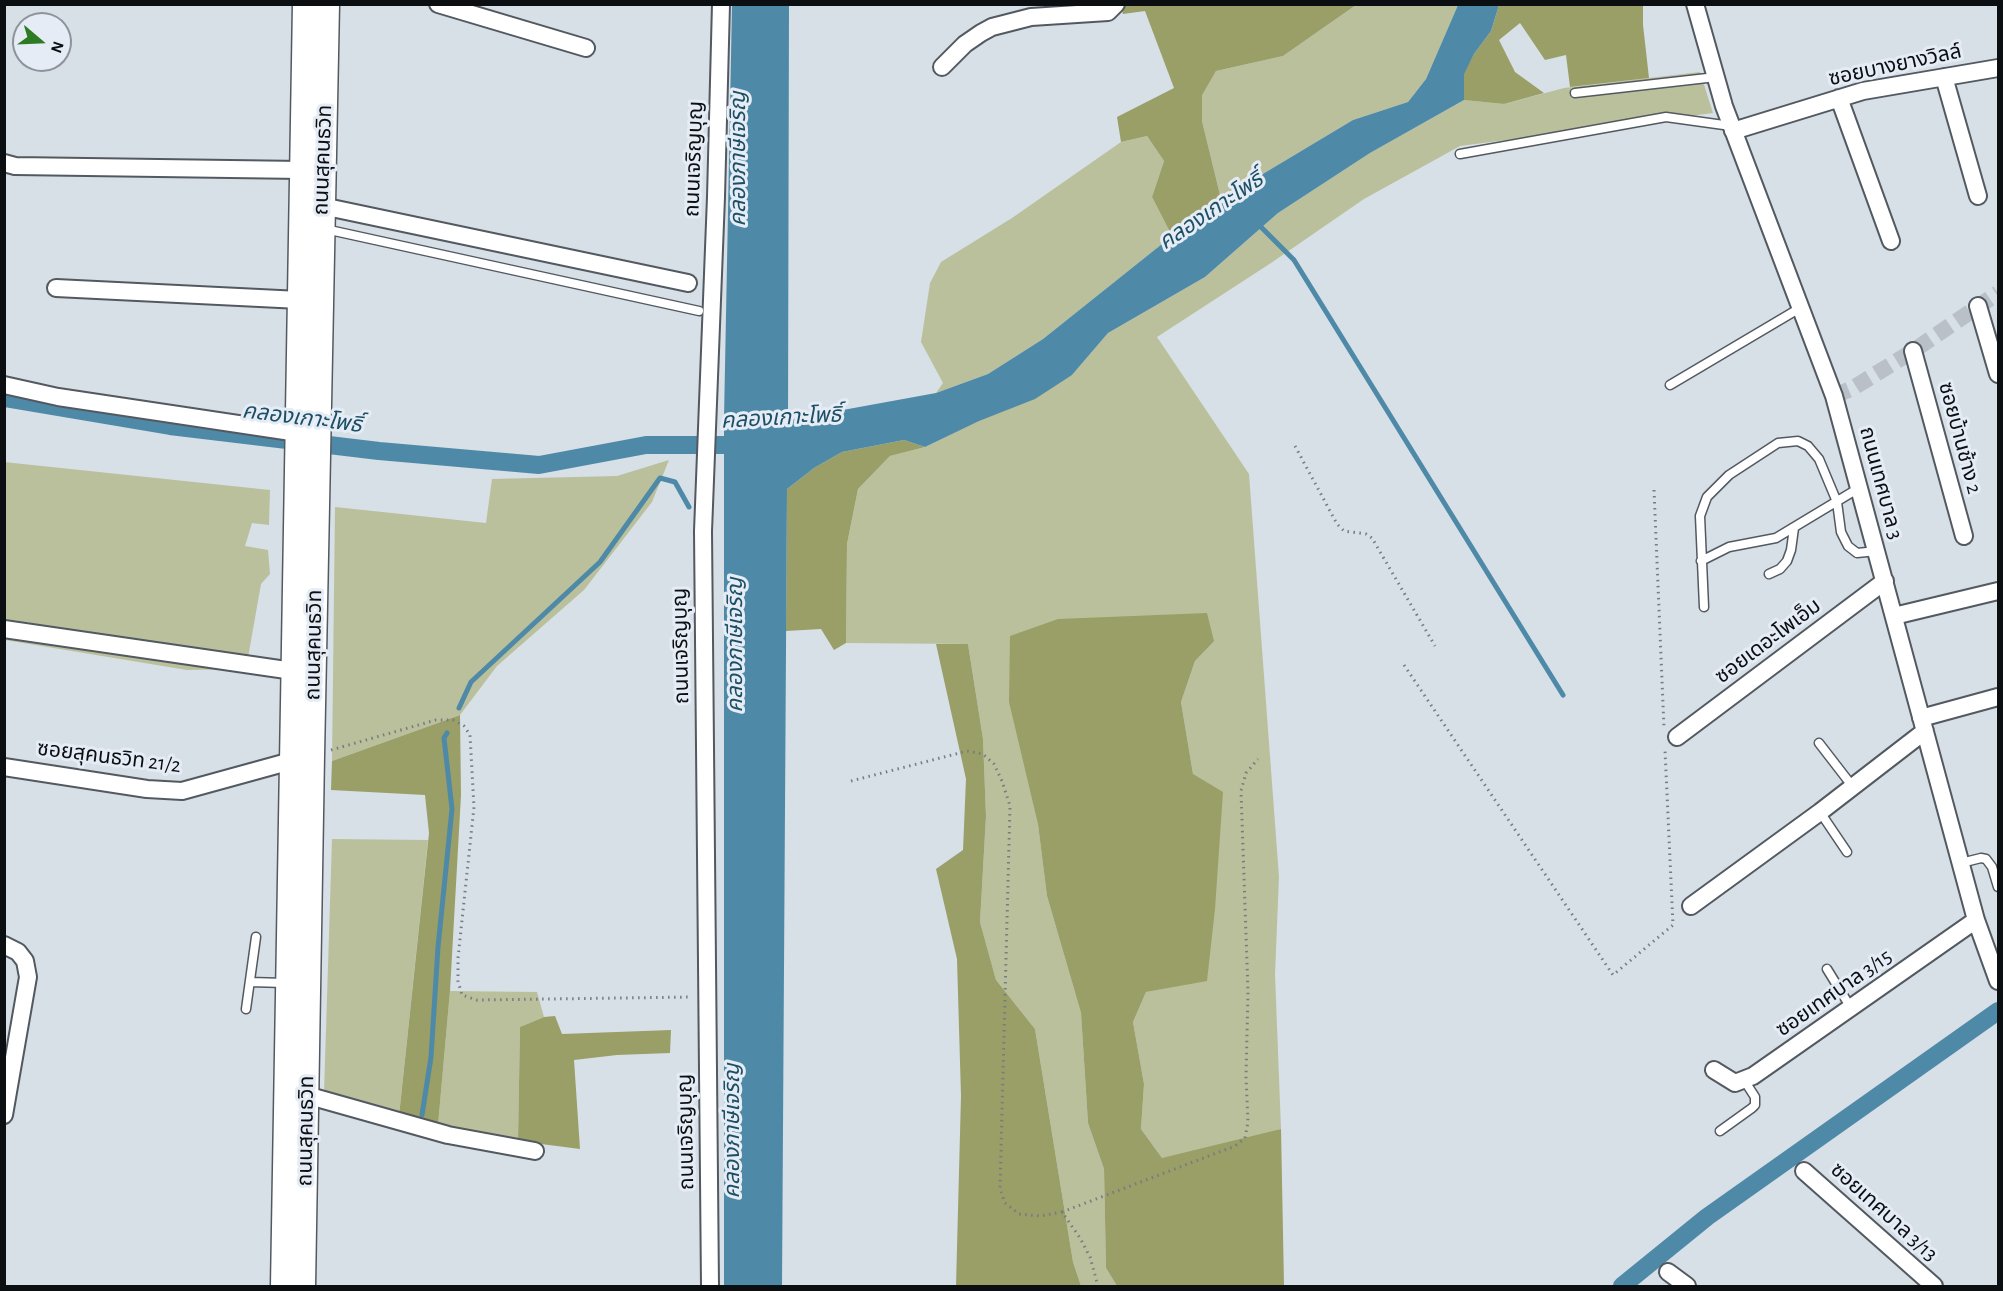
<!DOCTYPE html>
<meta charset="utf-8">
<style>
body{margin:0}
#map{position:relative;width:2003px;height:1291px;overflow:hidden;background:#d7dfe7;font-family:"Alegreya Sans",sans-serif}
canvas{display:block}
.frame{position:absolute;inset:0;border:6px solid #0c0f11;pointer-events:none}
.north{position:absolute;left:12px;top:12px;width:60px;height:60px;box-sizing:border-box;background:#e5ecf5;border:2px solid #8e949a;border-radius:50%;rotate:109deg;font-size:16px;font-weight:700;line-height:24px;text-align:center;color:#0c0f11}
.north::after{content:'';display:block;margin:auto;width:21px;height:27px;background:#2d7b23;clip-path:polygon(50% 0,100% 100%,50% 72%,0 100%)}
</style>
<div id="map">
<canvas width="2003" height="1291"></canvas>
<div class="frame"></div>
<div class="north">N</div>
</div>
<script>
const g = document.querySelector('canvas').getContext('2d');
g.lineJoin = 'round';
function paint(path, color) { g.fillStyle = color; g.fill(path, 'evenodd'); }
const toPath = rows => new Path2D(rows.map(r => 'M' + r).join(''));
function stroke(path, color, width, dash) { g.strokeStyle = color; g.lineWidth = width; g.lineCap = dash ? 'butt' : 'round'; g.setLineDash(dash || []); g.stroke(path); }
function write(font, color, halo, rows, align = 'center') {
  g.font = font + ' "Alegreya Sans","Noto Sans Thai",sans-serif'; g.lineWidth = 6; g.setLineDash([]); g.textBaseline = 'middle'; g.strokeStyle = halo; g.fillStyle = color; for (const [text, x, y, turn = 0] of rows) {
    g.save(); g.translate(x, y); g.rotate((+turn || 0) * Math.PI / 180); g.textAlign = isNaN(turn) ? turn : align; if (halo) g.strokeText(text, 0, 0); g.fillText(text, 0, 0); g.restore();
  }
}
paint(toPath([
 [1356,5,1458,5,1426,79,1408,102,1353,120,1221,199,1202,121,1201,95,1216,71,1283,56],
 [1700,72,1713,113,1460,146,1364,199,1271,263,1157,337,1249,474,1279,877,1275,974,1281,1129,1212,1154,1162,1158,1141,1129,1144,1084,1133,1022,1146,992,1207,980,1193,774,1181,702,1195,661,1214,641,1038,824,1047,896,1081,1013,1088,1123,1104,1169,1106,1268,1117,1286,1081,1286,1073,1262,1035,1029,996,980,980,922,986,816,983,739,968,644,846,643,847,544,858,489,890,456,925,447,1072,375,1108,333,1205,277,1278,213,1370,153,1464,100,1504,104,1564,88],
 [1147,136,1164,161,1152,197,1172,236,1043,339,988,374,936,393,943,383,921,342,930,283,941,262,1012,218,1121,142],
 [669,460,652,502,584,590,497,666,460,715,332,761,335,507,486,523,492,479,617,476],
 [4,462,270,490,269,525,252,523,245,546,268,550,270,574,261,584,246,669,187,670,5,640],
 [332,839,428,840,399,1116,324,1093],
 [450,991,537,992,544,1017,520,1027,518,1141,438,1125]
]), '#bbc09c');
paint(toPath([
 [1120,5,1356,5,1283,56,1216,71,1202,95,1202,121,1221,199,1196,223,1172,236,1152,197,1164,161,1147,136,1121,142,1117,117,1174,88,1145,11,1123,14],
 [1499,5,1643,5,1643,25,1649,78,1570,87,1566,55,1545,60,1520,23,1499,40,1515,72,1544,93,1504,104,1464,100,1463,74,1474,54,1491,31],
 [904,440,925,447,890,456,858,489,847,544,846,643,834,650,821,629,786,631,787,489,814,468,842,452],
 [1207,613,1214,641,1195,661,1181,702,1193,774,1223,792,1215,909,1207,981,1146,992,1133,1022,1144,1084,1141,1129,1162,1158,1281,1129,1284,1286,1117,1286,1106,1268,1104,1169,1088,1123,1081,1013,1047,896,1038,824,1009,702,1010,636,1058,619],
 [936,644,968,644,983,739,986,816,980,922,996,980,1035,1029,1073,1262,1081,1286,956,1286,961,1096,957,959,936,869,963,850,966,779],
 [460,715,461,795,450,991,438,1125,399,1116,429,833,425,795,331,790,332,761],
 [555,1016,562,1034,671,1030,670,1053,617,1055,574,1060,580,1149,518,1141,520,1027,544,1017]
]), '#999f67');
paint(toPath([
 [732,5,789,5,788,420,936,393,988,374,1043,339,1172,236,1196,223,1221,199,1353,120,1408,102,1426,79,1458,5,1499,5,1491,31,1474,54,1464,74,1464,100,1370,153,1278,213,1205,277,1108,333,1072,375,1035,399,979,421,925,447,904,440,842,452,814,468,787,489,782,1286,724,1286,724,418]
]), '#4e8aa7');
stroke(toPath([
 [1258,224,1294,260,1563,695],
 [459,708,471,682,600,562,660,478,675,482,689,507],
 [422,1115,431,1057,438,947,452,809,444,738,447,733]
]), '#4e8aa7', 5);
stroke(toPath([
 [4,398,170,426,379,451,539,465,646,445,749,445],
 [1622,1286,1707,1217,1998,1011]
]), '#4e8aa7', 18);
stroke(toPath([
 [1834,396,1853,388,1913,351,1998,293]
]), '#b9c0c7', 16, [16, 8]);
const service = toPath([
 [1575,93,1716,77],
 [1460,154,1666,117,1731,126],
 [325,229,699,311],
 [1670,385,1800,308],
 [1701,561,1729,547,1776,538,1859,488],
 [1769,574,1780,569,1787,561,1791,550,1794,528],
 [1704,607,1700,516,1707,497,1729,475,1778,443,1798,441,1808,446,1819,459,1837,502,1841,532,1848,546,1857,553,1877,551],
 [1819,743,1853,787],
 [1820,812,1847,852],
 [1961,863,1981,858,1986,859,1992,867,1998,887],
 [1827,969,1851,1008],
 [250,982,285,983],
 [246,1009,256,937],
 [1720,1131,1752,1108,1755,1105,1755,1097,1744,1080]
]);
const minor = toPath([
 [438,4,586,48],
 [1695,4,1724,106,1834,396,1976,920,1998,981],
 [942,67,965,44,981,33,992,27,1031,17,1108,12,1116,4],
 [1944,77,1978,196],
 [1839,98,1891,241],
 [1733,131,1863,91,1998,68],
 [4,163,15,166,302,170],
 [322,206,688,283],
 [56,288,300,300],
 [1978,306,1998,374],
 [1913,351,1964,536],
 [4,385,58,397,298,433],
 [1894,616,1998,591],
 [4,629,293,671],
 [1921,718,1998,697],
 [1677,737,1885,581],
 [4,767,147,789,182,791,302,758],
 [1691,906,1820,812,1925,731],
 [4,945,18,952,25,961,28,977,4,1115],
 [1714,1070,1735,1083,1753,1076,1976,920],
 [306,1095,448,1135,535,1151],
 [1804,1171,1934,1286],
 [1668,1272,1687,1286],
 [710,1286,703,531,716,197,721,4]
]);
const secondary = toPath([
 [283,1286,305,4],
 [303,1286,312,755,327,4]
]);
stroke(service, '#535961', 11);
stroke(minor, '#535961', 20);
stroke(secondary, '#535961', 27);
stroke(toPath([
 [1295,446,1337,524,1344,531,1366,534,1372,538,1435,646],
 [1654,490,1664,728],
 [1404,665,1613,975,1673,925,1665,750],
 [331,750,436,720,453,720,464,726,470,735,474,807,458,958,458,981,462,995,477,1000,692,997],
 [851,781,967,751,983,754,994,764,1002,781,1010,806,1000,1189,1005,1203,1019,1214,1040,1216,1062,1212,1080,1238,1090,1257,1098,1286],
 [1062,1212,1235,1146,1245,1138,1248,1122,1246,1077,1248,992,1241,791,1246,773,1258,759]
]), '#767c81', 3, [1.5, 4.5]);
stroke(service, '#fff', 8);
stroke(minor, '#fff', 16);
stroke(secondary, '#fff', 24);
write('21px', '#0c0f11', '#e5ecf5', [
 ["ซอยบางยางวิลล์",1895,65,-12],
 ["ถนนเจริญบุญ",694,159,-88],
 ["ถนนสุคนธวิท",323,160,-88],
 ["ซอยบ้านช้าง 2",1960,438,75],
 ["ถนนเทศบาล 3",1881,483,75],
 ["ซอยเดอะโพเอ็ม",1768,641,-37],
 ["ถนนสุคนธวิท",314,645,-89],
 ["ถนนเจริญบุญ",681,646,-91],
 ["ซอยสุคนธวิท 21/2",109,757,7],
 ["ซอยเทศบาล 3/15",1834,993,-35],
 ["ถนนสุคนธวิท",306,1131,-89],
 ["ถนนเจริญบุญ",686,1132,-91],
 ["ซอยเทศบาล 3/13",1884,1212,42]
]);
write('italic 22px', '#1d4f64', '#e5ecf5', [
 ["คลองภาษีเจริญ",738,159,-90],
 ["คลองเกาะโพธิ์",1211,211,-34],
 ["คลองเกาะโพธิ์",302,418,7],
 ["คลองเกาะโพธิ์",781,418,-3],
 ["คลองภาษีเจริญ",735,645,-90],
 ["คลองภาษีเจริญ",732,1131,-90]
]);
</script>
